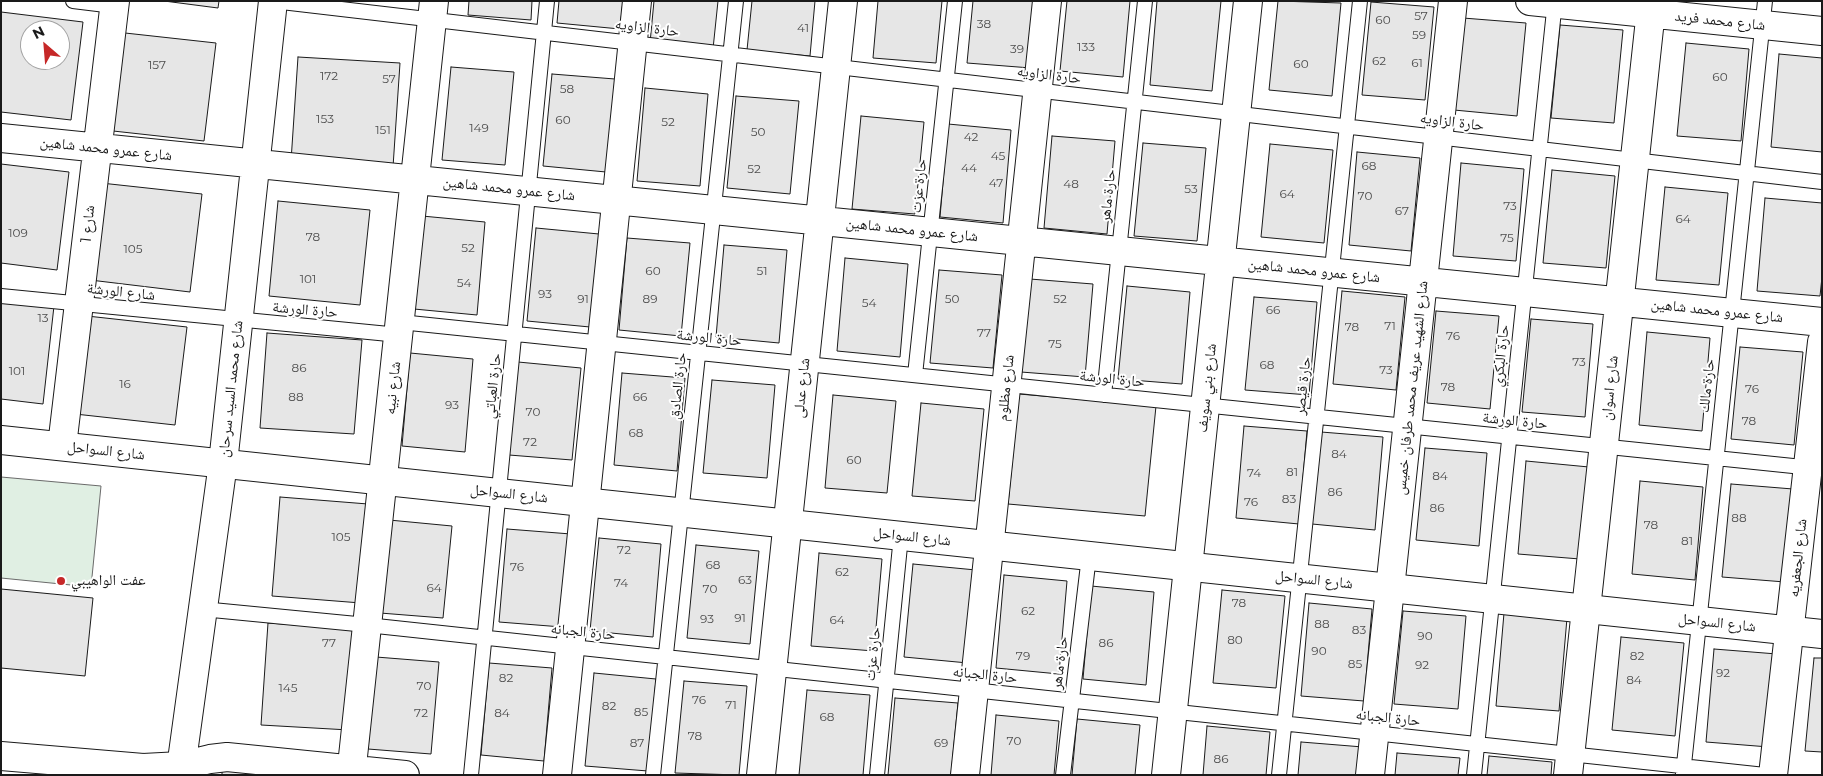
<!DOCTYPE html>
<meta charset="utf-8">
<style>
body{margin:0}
#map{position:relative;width:1823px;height:776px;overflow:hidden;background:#fff;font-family:Montserrat,sans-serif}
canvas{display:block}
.frame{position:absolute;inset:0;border:2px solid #1a1a1a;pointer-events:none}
.north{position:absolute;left:20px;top:20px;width:50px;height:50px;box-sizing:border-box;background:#fff;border:1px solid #a3a3a3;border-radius:50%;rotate:333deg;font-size:14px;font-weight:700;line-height:20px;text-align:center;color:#1a1a1a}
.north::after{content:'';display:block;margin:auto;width:18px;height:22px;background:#c62828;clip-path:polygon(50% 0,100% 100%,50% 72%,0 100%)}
</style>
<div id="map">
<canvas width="1823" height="776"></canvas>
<div class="frame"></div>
<div class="north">N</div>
</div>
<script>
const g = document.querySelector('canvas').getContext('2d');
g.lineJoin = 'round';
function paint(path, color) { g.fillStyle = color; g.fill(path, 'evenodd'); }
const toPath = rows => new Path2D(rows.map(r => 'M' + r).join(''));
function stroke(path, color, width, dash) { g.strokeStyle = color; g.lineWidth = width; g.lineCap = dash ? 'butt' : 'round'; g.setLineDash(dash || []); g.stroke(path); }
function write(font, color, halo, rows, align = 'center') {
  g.font = font + ' Montserrat,"Noto Naskh Arabic",sans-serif'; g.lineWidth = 4; g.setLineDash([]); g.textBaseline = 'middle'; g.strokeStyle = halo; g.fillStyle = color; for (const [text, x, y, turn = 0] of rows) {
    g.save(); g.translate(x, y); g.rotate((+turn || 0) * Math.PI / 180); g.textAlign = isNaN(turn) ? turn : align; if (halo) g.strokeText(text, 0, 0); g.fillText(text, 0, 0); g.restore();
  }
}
const green = toPath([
 [1,477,101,486,91,587,1,578,1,477]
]);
paint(green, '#e0efe3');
stroke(green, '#6a6a6a', 1);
const building = toPath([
 [164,1,219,1,218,8,164,1],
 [469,1,532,1,531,20,468,15,469,1],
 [559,1,623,1,620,29,557,23,559,1],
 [654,1,718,1,713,49,650,43,654,1],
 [752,1,815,1,810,56,747,50,752,1],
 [878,1,942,1,936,63,873,58,878,1],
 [973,1,1037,1,1031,68,967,63,973,1],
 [1067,1,1130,1,1123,77,1060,71,1067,1],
 [1157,1,1221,1,1212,91,1150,85,1157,1],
 [1278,1,1341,3,1332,96,1269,90,1278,1],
 [1371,2,1434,7,1425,100,1362,95,1371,2],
 [1,12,83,22,71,120,1,112,1,12],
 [30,30,60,30,60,60,30,60,30,30],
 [1463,18,1526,23,1517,116,1454,110,1463,18],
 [1560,25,1623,30,1614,123,1551,118,1560,25],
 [116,32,216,43,204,141,104,130,116,32],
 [1686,43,1749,49,1741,141,1677,136,1686,43],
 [1779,54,1822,58,1822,152,1771,147,1779,54],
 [298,57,400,63,393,167,291,161,298,57],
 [451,67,514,72,505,165,442,160,451,67],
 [552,74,615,79,606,172,543,166,552,74],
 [645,88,708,94,700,186,637,181,645,88],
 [736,96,799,101,790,194,727,188,736,96],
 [861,116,924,122,915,214,852,209,861,116],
 [948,124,1011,130,1003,223,940,217,948,124],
 [1052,136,1115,141,1107,234,1044,228,1052,136],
 [1143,143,1206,148,1197,241,1134,236,1143,143],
 [1270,144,1333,150,1324,243,1261,237,1270,144],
 [1357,152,1420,158,1411,251,1349,245,1357,152],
 [1461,163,1524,169,1516,261,1453,256,1461,163],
 [1,164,69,172,57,270,1,263,1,164],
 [1552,170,1615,176,1606,268,1543,263,1552,170],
 [101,183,202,194,190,292,90,280,101,183],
 [1665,187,1728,193,1719,285,1656,280,1665,187],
 [1765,198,1822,203,1822,277,1820,296,1757,291,1765,198],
 [278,201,370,210,360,305,269,296,278,201],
 [422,216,485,222,477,315,414,309,422,216],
 [536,228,599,234,590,327,527,321,536,228],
 [627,238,690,243,681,336,619,330,627,238],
 [724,245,787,250,779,343,716,337,724,245],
 [845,258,908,264,900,357,837,351,845,258],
 [939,270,1002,275,993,368,930,363,939,270],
 [1030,279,1093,284,1085,377,1021,372,1030,279],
 [1127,286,1190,292,1182,384,1118,379,1127,286],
 [1342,291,1405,297,1396,390,1333,384,1342,291],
 [1254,297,1317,302,1309,395,1245,390,1254,297],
 [1,300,54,306,43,404,1,399,1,300],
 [1436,311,1499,316,1490,409,1427,403,1436,311],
 [87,316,187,327,175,425,75,414,87,316],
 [1531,319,1593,324,1585,417,1522,412,1531,319],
 [1647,332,1710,338,1702,431,1639,425,1647,332],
 [267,333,362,340,354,434,260,428,267,333],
 [1740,347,1803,352,1794,445,1731,439,1740,347],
 [410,353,473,359,465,452,402,446,410,353],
 [518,362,581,368,572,460,509,455,518,362],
 [622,373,685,378,677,471,614,465,622,373],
 [712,380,775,385,767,478,703,473,712,380],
 [1019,394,1156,406,1145,516,1008,504,1019,394],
 [833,395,896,401,887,493,825,488,833,395],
 [921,403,984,409,975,501,912,496,921,403],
 [1244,426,1307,431,1299,524,1236,518,1244,426],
 [1321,432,1383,437,1375,530,1312,524,1321,432],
 [1425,448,1487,453,1479,546,1416,540,1425,448],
 [1526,461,1589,467,1580,559,1518,554,1526,461],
 [1640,481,1703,487,1695,580,1632,574,1640,481],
 [1731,484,1793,489,1785,582,1722,577,1731,484],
 [280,497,368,504,361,603,272,596,280,497],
 [389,520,452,526,443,618,380,613,389,520],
 [507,529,571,534,562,627,499,622,507,529],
 [599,538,661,544,653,637,590,631,599,538],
 [696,545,759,551,750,644,687,638,696,545],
 [819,553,882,559,874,651,811,646,819,553],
 [913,564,976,570,968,663,904,657,913,564],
 [1004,575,1067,581,1059,674,996,668,1004,575],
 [1091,586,1154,592,1146,685,1083,679,1091,586],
 [1,589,93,598,85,676,1,668,1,589],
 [1222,590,1285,596,1276,688,1213,683,1222,590],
 [1309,603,1372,609,1364,701,1301,696,1309,603],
 [1403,611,1466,616,1458,709,1394,704,1403,611],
 [1504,613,1567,618,1559,711,1496,706,1504,613],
 [268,623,356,629,349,730,261,725,268,623],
 [1621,637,1684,643,1675,736,1612,730,1621,637],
 [1714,649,1777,654,1769,747,1706,742,1714,649],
 [376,657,439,662,431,754,368,749,376,657],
 [1814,658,1822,658,1822,752,1805,751,1814,658],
 [489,663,552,668,544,761,481,755,489,663],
 [594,673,656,679,648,771,585,766,594,673],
 [684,681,747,686,739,775,675,773,684,681],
 [807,690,870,695,863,775,799,775,807,690],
 [895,698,958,703,951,775,888,775,895,698],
 [996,715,1059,721,1054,775,991,775,996,715],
 [1077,719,1140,725,1135,775,1072,775,1077,719],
 [1207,726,1270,732,1266,775,1203,775,1207,726],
 [1301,742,1363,747,1361,775,1298,775,1301,742],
 [1397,753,1460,758,1458,775,1395,775,1397,753],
 [1489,756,1552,762,1551,775,1487,775,1489,756],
 [222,770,282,775,222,775,222,770]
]);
paint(building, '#e6e6e6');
stroke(building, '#1a1a1a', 1);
const service = toPath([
 [73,1,114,6],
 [273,1,1822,182],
 [1,296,399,335],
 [400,322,1822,469],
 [915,375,955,1],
 [1104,395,1145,1],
 [202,609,367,625,1765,775],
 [1683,774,1765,1],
 [471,775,547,1],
 [653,775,736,1],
 [877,775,901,536],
 [1063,775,1089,556],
 [1279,775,1360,1],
 [1474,775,1555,1]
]);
const minor = toPath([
 [1530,1,1822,31],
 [1,138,1822,322],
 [62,446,115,1],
 [181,766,210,759,227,757,405,775],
 [180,775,223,463,273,1],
 [351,775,434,1],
 [557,775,637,1],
 [761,775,843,1],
 [965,775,1047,1],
 [1166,775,1248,1],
 [1370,775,1453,1],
 [1568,775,1652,1],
 [1773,775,1822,342]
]);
const tertiary = toPath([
 [1,440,1822,634],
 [1,756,143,768,181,766]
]);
stroke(service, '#1a1a1a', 16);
stroke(minor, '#1a1a1a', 30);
stroke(tertiary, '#1a1a1a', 30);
stroke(service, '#fff', 14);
stroke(minor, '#fff', 28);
stroke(tertiary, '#fff', 28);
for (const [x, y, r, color] of [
 [61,581,5,"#c62828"]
]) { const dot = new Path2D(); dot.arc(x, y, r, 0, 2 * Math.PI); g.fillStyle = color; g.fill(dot); stroke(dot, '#fff', 2); }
write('12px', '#4d4d4d', null, [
 ["57",1421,16],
 ["60",1383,20],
 ["38",984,24],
 ["41",803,28],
 ["59",1419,35],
 ["133",1086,47],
 ["39",1017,49],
 ["62",1379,61],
 ["61",1417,63],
 ["60",1301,64],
 ["157",157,65],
 ["172",329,76],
 ["60",1720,77],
 ["57",389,79],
 ["58",567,89],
 ["153",325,119],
 ["60",563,120],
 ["52",668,122],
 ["149",479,128],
 ["151",383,130],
 ["50",758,132],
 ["42",971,137],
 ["45",998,156],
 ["68",1369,166],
 ["44",969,168],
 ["52",754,169],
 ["47",996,183],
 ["48",1071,184],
 ["53",1191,189],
 ["64",1287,194],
 ["70",1365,196],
 ["73",1510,206],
 ["67",1402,211],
 ["64",1683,219],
 ["109",18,233],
 ["78",313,237],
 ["75",1507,238],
 ["52",468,248],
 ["105",133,249],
 ["60",653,271],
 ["51",762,271],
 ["101",308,279],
 ["54",464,283],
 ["93",545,294],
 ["91",583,299],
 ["89",650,299],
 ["50",952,299],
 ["52",1060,299],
 ["54",869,303],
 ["66",1273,310],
 ["13",43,318],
 ["71",1390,326],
 ["78",1352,327],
 ["77",984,333],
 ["76",1453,336],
 ["75",1055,344],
 ["73",1579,362],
 ["68",1267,365],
 ["86",299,368],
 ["73",1386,370],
 ["101",17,371],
 ["16",125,384],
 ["78",1448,387],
 ["76",1752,389],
 ["88",296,397],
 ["66",640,397],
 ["93",452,405],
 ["70",533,412],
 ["78",1749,421],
 ["68",636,433],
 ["72",530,442],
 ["84",1339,454],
 ["60",854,460],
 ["81",1292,472],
 ["74",1254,473],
 ["84",1440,476],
 ["86",1335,492],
 ["83",1289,499],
 ["76",1251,502],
 ["86",1437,508],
 ["88",1739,518],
 ["78",1651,525],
 ["105",341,537],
 ["81",1687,541],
 ["72",624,550],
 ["68",713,565],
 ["76",517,567],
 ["62",842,572],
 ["63",745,580],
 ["74",621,583],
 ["64",434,588],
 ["70",710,589],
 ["78",1239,603],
 ["62",1028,611],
 ["91",740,618],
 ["93",707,619],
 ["64",837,620],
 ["88",1322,624],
 ["83",1359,630],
 ["90",1425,636],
 ["80",1235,640],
 ["77",329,643],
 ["86",1106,643],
 ["90",1319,651],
 ["79",1023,656],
 ["82",1637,656],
 ["85",1355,664],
 ["92",1422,665],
 ["92",1723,673],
 ["82",506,678],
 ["84",1634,680],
 ["70",424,686],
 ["145",288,688],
 ["76",699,700],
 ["71",731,705],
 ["82",609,706],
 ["85",641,712],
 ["72",421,713],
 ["84",502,713],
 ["68",827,717],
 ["78",695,736],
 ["70",1014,741],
 ["87",637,743],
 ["69",941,743],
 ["86",1221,759]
]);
write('15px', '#1a1a1a', '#fff', [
 ["شارع محمد فريد",1720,21,6],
 ["حارة الزاويه",647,28,7],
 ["حارة الزاويه",1049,75,7],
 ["حارة الزاويه",1452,122,7],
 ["شارع عمرو محمد شاهين",106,149,6],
 ["حارة عزت",919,186,-84],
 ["شارع عمرو محمد شاهين",509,189,6],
 ["حارة ماهر",1108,196,-84],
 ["شارع 1",88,224,-84],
 ["شارع عمرو محمد شاهين",912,230,6],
 ["شارع عمرو محمد شاهين",1314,271,6],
 ["شارع الورشة",121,292,6],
 ["حارة الورشة",305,310,5],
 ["شارع عمرو محمد شاهين",1717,311,6],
 ["حارة الورشة",709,338,6],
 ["حارة البكري",1501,356,-84],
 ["حارة الورشة",1112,379,6],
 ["حارة العباتي",493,386,-84],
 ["حارة الصادق",678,386,-84],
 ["حارة قيصر",1303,386,-84],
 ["حارة مالك",1707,386,-84],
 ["شارع نبيه",393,388,-84],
 ["شارع عدلى",802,388,-84],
 ["شارع مظلوم",1006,388,-84],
 ["شارع بني سويف",1207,388,-84],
 ["شارع الشهيد عريف محمد طرفان خميس",1412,388,-84],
 ["شارع اسوان",1610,388,-84],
 ["شارع محمد السيد سرحان",231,389,-84],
 ["حارة الورشة",1515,421,6],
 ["شارع السواحل",106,451,6],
 ["شارع السواحل",509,494,6],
 ["شارع السواحل",912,537,6],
 ["شارع الجعفريه",1798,558,-84],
 ["شارع السواحل",1314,580,6],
 ["شارع السواحل",1717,623,6],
 ["حارة الجبانه",583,632,6],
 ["حارة عزت",873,654,-84],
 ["حارة ماهر",1060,663,-83],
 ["حارة الجبانه",985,675,6],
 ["حارة الجبانه",1388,718,6]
]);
write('15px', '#1a1a1a', '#fff', [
 ["عفت الواهيبي",71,581]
], 'left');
</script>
